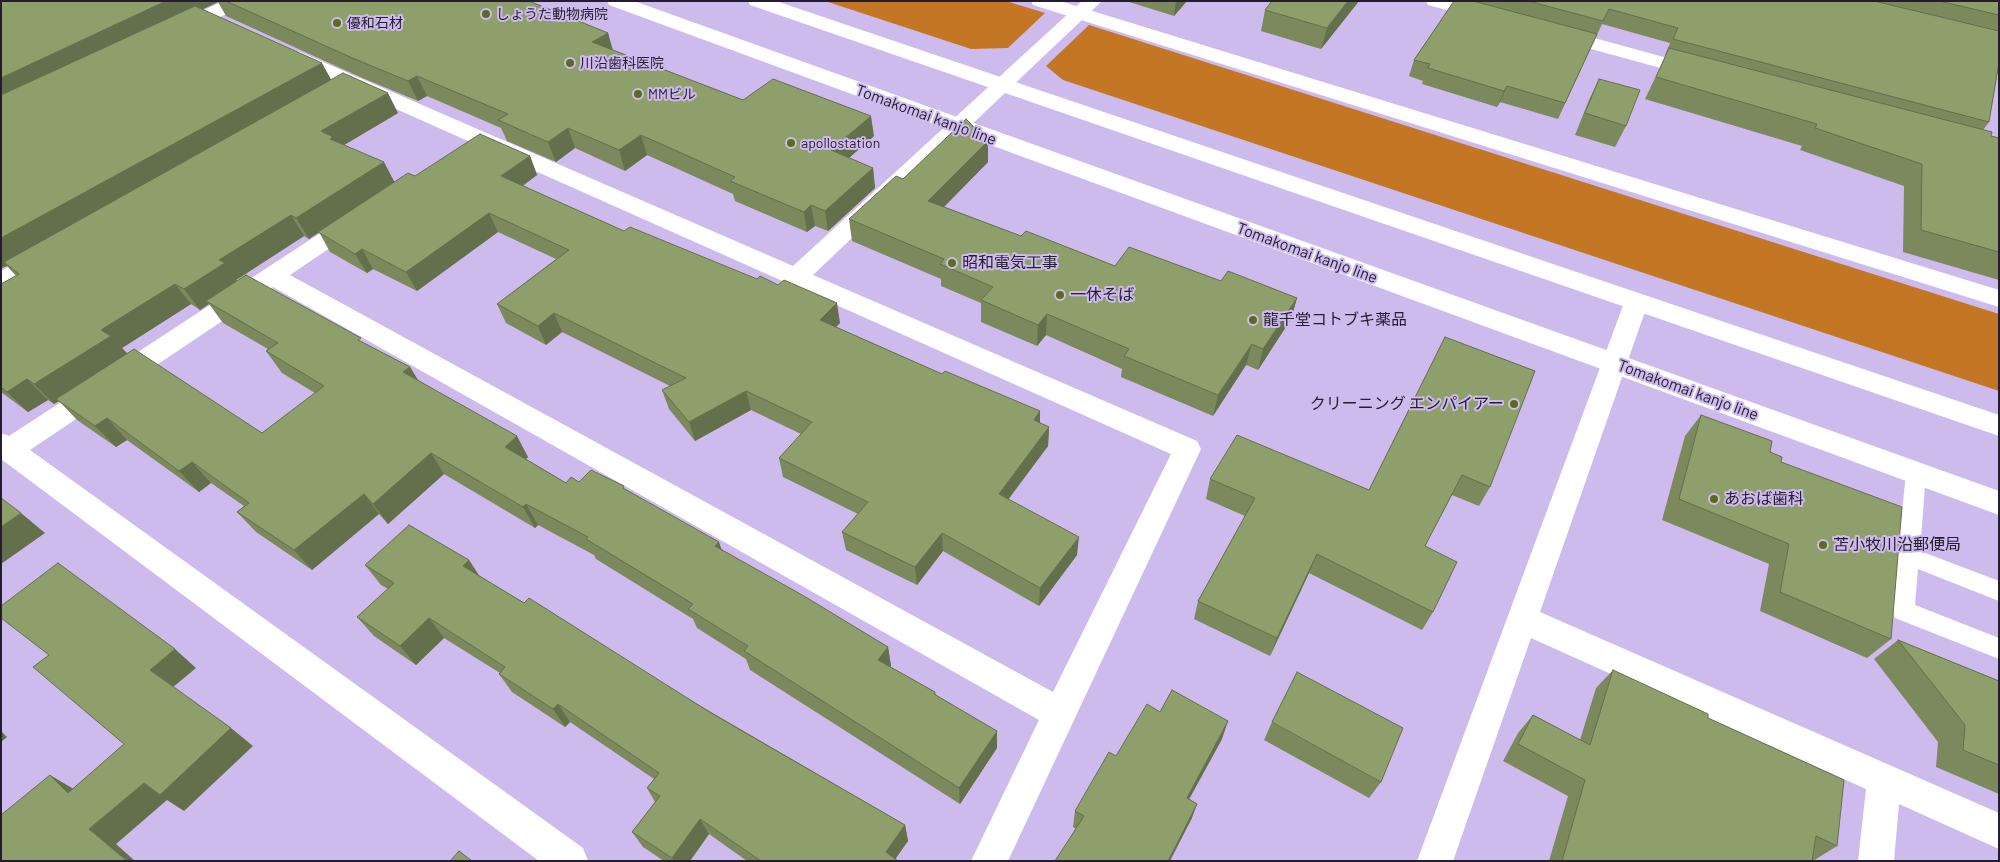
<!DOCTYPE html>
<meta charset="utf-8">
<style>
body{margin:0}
#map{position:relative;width:2000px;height:862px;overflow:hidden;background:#cebbed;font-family:Barlow,sans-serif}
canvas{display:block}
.frame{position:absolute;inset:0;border:2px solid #241c2f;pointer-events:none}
</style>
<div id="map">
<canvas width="2000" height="862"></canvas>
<div class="frame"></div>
</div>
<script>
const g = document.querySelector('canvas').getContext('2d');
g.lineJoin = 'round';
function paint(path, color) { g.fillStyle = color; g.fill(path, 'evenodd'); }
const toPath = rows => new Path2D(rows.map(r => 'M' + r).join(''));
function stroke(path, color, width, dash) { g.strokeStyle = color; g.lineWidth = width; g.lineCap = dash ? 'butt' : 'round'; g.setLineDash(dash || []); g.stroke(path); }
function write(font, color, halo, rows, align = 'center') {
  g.font = font + ' Barlow,"Noto Sans JP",sans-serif'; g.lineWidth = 4; g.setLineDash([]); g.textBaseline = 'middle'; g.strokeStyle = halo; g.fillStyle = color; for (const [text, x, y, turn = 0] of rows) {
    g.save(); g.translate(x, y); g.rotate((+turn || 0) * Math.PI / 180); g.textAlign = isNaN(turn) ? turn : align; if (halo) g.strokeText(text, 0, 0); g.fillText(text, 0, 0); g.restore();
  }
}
paint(toPath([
 [825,1,1006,1,1045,13,1008,48,971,49],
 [1089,25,1999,314,1999,391,1063,80,1046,66]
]), '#c37725');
paint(toPath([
 [1916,465,1923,467,1926,473,1920,551,1999,581,1999,601,1918,569,1915,605,1999,638,1999,659,1895,618,1892,611,1906,473,1909,467,1916,465]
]), '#fff');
paint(toPath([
 [223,1,247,1,245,5,187,33,180,35,173,33,170,29,173,25,223,1],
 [1082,1,1102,1,813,275,1197,441,1201,449,1008,861,971,861,1039,720,273,287,30,450,583,848,588,861,539,861,1,459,1,433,9,436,348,215,356,213,364,215,368,220,364,225,290,275,1053,692,1171,454,286,60,283,56,286,52,293,50,300,52,793,266,1082,1],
 [1426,1,1457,1,1494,11,1496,15,1494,19,1487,21,1428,5,1426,1],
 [1558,28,1704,68,1707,72,1704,76,1697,78,1551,38,1548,34,1551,30,1558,28],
 [48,248,56,250,60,256,56,262,10,288,1,290,1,271,40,250,48,248],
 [1636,294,1645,297,1648,303,1540,612,1999,813,1999,849,1899,804,1894,861,1858,861,1866,789,1531,638,1453,861,1417,861,1624,303,1627,297,1636,294]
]), '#fff');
paint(toPath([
 [1031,1,1060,1,1999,290,1999,307,1033,5,1031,1]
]), '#fff');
paint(toPath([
 [607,1,634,1,1999,491,1999,515,609,5,607,1],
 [748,1,776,1,1999,415,1999,436,750,5,748,1]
]), '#fff');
paint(toPath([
 [1,1,529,1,608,33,613,50,743,100,874,136,849,158,873,168,875,188,828,231,815,226,807,232,735,201,733,194,647,155,625,171,575,148,556,162,507,141,501,128,427,96,418,101,360,77,226,16,218,2,203,9,331,80,398,113,344,145,395,182,415,176,530,156,537,175,522,186,624,231,840,323,836,327,942,374,1040,411,1040,423,1049,427,1048,446,1008,499,1077,555,1039,606,943,551,917,585,846,550,842,532,858,514,783,477,779,458,801,434,751,410,695,441,669,409,662,390,670,386,562,332,546,345,506,323,497,304,556,259,498,232,417,291,373,269,367,273,330,252,319,232,309,239,304,236,236,280,237,281,364,343,410,367,417,379,528,457,526,459,566,483,579,482,625,489,721,549,888,647,891,666,890,667,935,692,936,695,997,748,960,804,750,670,746,659,697,628,693,619,596,559,594,555,538,525,535,528,444,474,388,524,379,514,312,570,256,532,237,512,244,506,211,483,199,492,127,440,116,447,77,420,59,401,54,404,48,400,28,412,1,392,1,284,16,276,7,266,1,268],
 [191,304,200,310,209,304,223,323,268,349,266,351,282,373,315,393,262,433,127,353,122,348],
 [1126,1,1187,1,1174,16],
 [1272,1,1359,1,1321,49,1261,31,1265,10],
 [1454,1,1999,1,1999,74,1997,74,1989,122,1983,130,1991,136,1999,138,1999,280,1903,252,1904,186,1800,150,1802,146,1645,99,1666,55,1665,55,1670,43,1602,24,1558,119,1500,102,1497,107,1422,84,1423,81,1409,76,1414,60],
 [1599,79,1626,126,1615,147,1575,135,1589,100],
 [988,162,944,207,1021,236,1115,266,1221,281,1297,298,1291,319,1258,370,1246,365,1213,416,1121,377,1122,369,1046,335,1037,346,981,322,981,303,941,286,941,279,852,241,849,219,903,179],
 [1445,337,1490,487,1479,506,1452,495,1425,546,1433,612,1422,630,1309,573,1270,656,1194,619,1198,601,1245,516,1206,499,1210,479,1369,490],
 [1701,415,1781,462,1891,639,1867,658,1760,611,1769,564,1662,520,1685,436],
 [469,560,479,576,524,603,905,825,908,841,895,858,898,861,747,861,709,834,690,861,664,861,643,847,632,832,655,802,647,788,654,779,570,722,565,727,512,692,499,674,500,673,444,638,416,665,374,636,357,617,388,589,381,585,365,565],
 [1898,640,1999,681,1999,794,1936,767,1938,742,1874,659],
 [1613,670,1708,718,1837,846,1813,861,1549,861,1568,796,1503,761,1518,733,1533,715,1580,740,1596,688],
 [1160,712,1222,739,1189,799,1197,804,1191,820,1076,829,1073,827,1075,811,1116,756],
 [1272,722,1381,782,1369,798,1264,740]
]), '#7b895d');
paint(toPath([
 [166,1,218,2,1,106,1,78],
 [1176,1,1187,1,1174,16],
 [1348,1,1359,1,1321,49,1327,28],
 [608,33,613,53,592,42],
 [322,63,333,83,4,262,7,266,2,268,1,268,1,238],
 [417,76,427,96,418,101,408,81],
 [1507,86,1500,102,1497,107,1504,91],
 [388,93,398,113,339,148,321,131],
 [871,116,874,136,834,171,831,150],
 [568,128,575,148,556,162,548,142],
 [641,135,647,155,625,171,619,150],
 [988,141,988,162,929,222,928,201],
 [530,156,537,175,509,196,501,176],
 [384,162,395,183,309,239,296,218],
 [873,168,875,188,828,231,825,211],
 [811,205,815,226,807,232,804,212],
 [489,213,498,232,417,291,406,272],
 [291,215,304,236,236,280,239,284,206,301,209,304,200,310,184,289,219,260],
 [362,249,373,269,367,273,355,254],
 [175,284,191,304,122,348,129,356,56,399,59,401,54,404,34,384,101,330],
 [1297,298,1291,319,1258,370,1263,349],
 [837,303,840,323,824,339,820,320],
 [554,313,562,332,546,345,538,326],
 [1047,314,1046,335,1037,346,1038,325],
 [1252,344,1246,365,1213,416,1218,395],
 [410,367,423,388,403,372],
 [27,379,48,400,28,412,7,392],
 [746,391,751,410,695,441,689,422],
 [1040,411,1040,430,1034,420],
 [107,418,127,440,116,447,95,426],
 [1049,427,1048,446,999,512,999,494],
 [517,436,528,457,516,468,505,447],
 [431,453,444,474,388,524,373,504],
 [192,462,211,483,199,492,179,471],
 [364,494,379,514,312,570,294,550],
 [526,504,538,525,535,528,523,507],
 [21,513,45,533,1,564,1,527],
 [942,533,943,551,917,585,915,567],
 [1079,537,1077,555,1039,606,1040,588],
 [719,542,726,562,715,546],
 [1317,554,1309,573,1270,656,1277,638],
 [469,560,482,580,463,566],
 [429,618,444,638,416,665,400,646],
 [888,647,891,666,881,678,878,660],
 [175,649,196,668,172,688,150,670],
 [558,704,570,722,565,727,553,709],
 [1228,721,1222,739,1181,814,1187,798],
 [231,728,253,746,184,811,167,800,116,844,135,861,127,861,89,829,144,783],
 [1,731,7,737,1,742],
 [997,731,997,748,960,804,959,788],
 [50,775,77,791,68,793],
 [1197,804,1191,820,1170,861,1168,861],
 [700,819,709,834,690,861,674,861,672,858],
 [905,825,908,841,894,861,886,852]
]), '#646f4c');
const building = toPath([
 [1,1,166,1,1,78,1,1],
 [226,1,529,1,608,33,592,42,743,100,773,79,871,116,831,150,873,168,825,211,811,205,804,212,730,181,735,177,641,135,619,150,568,128,548,142,498,120,508,114,417,76,408,81,350,57,226,1],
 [1272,1,1348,1,1327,28,1265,10,1272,1],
 [1454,1,1473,1,1597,34,1565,103,1507,86,1504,91,1428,68,1430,64,1414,60,1454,1],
 [1528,1,1874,1,1999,31,1999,62,1989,122,1673,39,1678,28,1609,9,1603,21,1528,1],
 [1939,1,1999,1,1999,15,1939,1],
 [195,6,322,63,1,238,1,95,195,6],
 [1669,48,1992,132,1991,136,1999,138,1999,252,1921,230,1922,164,1815,128,1817,124,1656,77,1669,48],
 [343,73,388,93,321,131,333,137,330,139,384,162,296,218,291,215,219,260,225,263,184,289,175,284,101,330,111,336,34,384,27,379,7,392,1,387,1,284,19,274,4,262,343,73],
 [1599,79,1640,90,1626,126,1585,113,1599,79],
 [966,119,988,141,928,201,1021,236,1026,231,1115,266,1129,247,1221,281,1228,271,1297,298,1263,349,1252,344,1218,395,1124,356,1129,349,1047,314,1038,325,981,300,993,287,940,264,944,259,849,219,896,176,903,179,966,119],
 [480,134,530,156,501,176,624,231,630,227,757,279,760,276,778,285,784,280,837,303,820,320,942,374,945,371,1040,411,1034,420,1049,427,999,494,1079,537,1040,588,942,533,915,567,842,532,868,502,779,458,812,422,746,391,689,422,662,390,686,378,554,313,538,326,497,304,569,250,489,213,406,272,362,249,355,254,318,232,408,173,415,176,480,134],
 [246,275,361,338,358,340,410,367,403,372,517,436,505,447,566,483,571,477,579,482,591,470,624,486,623,488,719,542,715,546,804,596,888,647,878,660,935,692,934,694,997,731,959,788,744,651,748,646,688,609,693,604,586,539,588,537,526,504,523,507,431,453,373,504,364,494,294,550,237,512,249,503,192,462,179,471,107,418,95,426,56,399,134,349,262,433,324,386,266,351,278,343,206,301,246,275],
 [1445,337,1535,371,1490,487,1462,475,1425,546,1457,562,1433,612,1317,554,1277,638,1198,601,1255,498,1210,479,1237,435,1369,490,1445,337],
 [1701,415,1772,441,1770,452,1782,457,1781,462,1902,507,1891,639,1780,592,1789,544,1679,499,1701,415],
 [1,498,21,513,1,527,1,498],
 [409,525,469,560,463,566,524,603,529,598,711,713,905,825,886,852,898,861,761,861,700,819,672,858,632,832,660,796,647,788,659,773,558,704,553,709,499,674,505,667,429,618,400,646,357,617,394,583,365,565,409,525],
 [58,563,175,649,150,670,231,728,160,795,144,783,89,829,127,861,1,861,1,815,50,775,68,793,124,744,33,667,49,655,1,618,1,606,58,563],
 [1898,640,1999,681,1999,765,1963,750,1965,725,1898,640],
 [1613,670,1708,714,1708,718,1844,780,1837,846,1816,836,1812,861,1562,861,1585,780,1518,744,1533,715,1590,745,1613,670],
 [1297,672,1403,728,1381,782,1272,722,1297,672],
 [1172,690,1228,721,1187,798,1197,804,1168,861,1055,861,1084,816,1075,811,1109,752,1116,756,1147,704,1160,712,1172,690],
 [459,851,472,861,450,861,459,851]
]);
paint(building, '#8f9f6c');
stroke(building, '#646f4c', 1);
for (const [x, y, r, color] of [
 [486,14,5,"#5a6d1c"],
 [337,23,5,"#5a6d1c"],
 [570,63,5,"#5a6d1c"],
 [638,94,5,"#5a6d1c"],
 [791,143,5,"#5a6d1c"],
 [952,263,5,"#5a6d1c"],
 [1060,295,5,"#5a6d1c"],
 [1253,320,5,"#5a6d1c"],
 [1514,404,5,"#5a6d1c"],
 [1714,499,5,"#5a6d1c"],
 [1823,545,5,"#5a6d1c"]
]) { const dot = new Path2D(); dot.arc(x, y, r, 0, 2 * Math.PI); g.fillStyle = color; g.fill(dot); stroke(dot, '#cebbed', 2); }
write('14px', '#241c2f', '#cebbed', [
 ["しょうた動物病院",496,14],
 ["優和石材",347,23],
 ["川沿歯科医院",580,63],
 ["MMビル",648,94],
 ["apollostation",801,143]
], 'left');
write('16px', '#241c2f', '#cebbed', [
 ["Tomakomai kanjo line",926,115,20],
 ["Tomakomai kanjo line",1307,253,20],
 ["Tomakomai kanjo line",1688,390,20]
]);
write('16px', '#241c2f', '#cebbed', [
 ["昭和電気工事",962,263],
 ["一休そば",1070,295],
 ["龍千堂コトブキ薬品",1263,320],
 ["クリーニング エンパイアー",1504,404,"right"],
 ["あおば歯科",1724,499],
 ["苫小牧川沿郵便局",1833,545]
], 'left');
</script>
